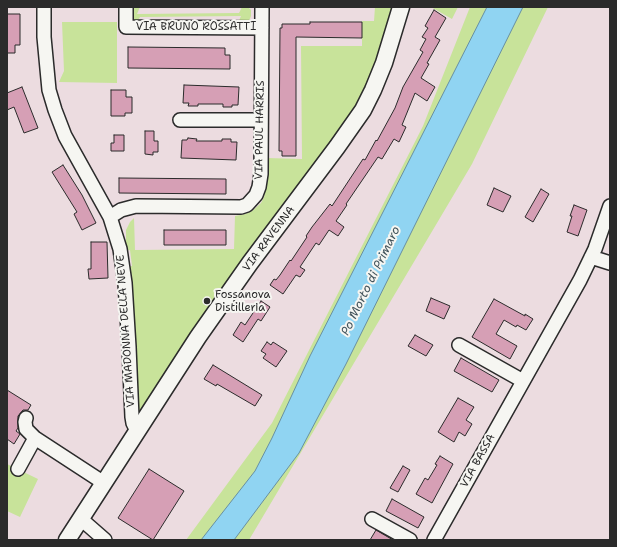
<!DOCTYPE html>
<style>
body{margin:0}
#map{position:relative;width:617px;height:547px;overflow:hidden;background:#ecdce0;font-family:"Shantell Sans",sans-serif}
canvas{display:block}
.frame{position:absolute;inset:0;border:8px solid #2b2b2b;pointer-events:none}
</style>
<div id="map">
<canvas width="617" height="547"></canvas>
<div class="frame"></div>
</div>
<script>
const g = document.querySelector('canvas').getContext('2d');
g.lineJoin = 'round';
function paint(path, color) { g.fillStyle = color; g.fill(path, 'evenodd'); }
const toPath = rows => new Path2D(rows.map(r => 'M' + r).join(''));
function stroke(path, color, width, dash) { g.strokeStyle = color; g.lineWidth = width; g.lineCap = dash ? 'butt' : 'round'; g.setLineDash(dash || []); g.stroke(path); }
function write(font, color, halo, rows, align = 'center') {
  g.font = font + ' "Shantell Sans",sans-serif'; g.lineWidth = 4; g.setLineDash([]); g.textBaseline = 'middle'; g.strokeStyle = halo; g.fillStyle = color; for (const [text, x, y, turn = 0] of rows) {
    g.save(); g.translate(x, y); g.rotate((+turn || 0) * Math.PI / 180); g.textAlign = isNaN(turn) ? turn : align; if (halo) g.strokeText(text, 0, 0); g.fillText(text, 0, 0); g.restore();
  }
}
paint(toPath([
 [134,7,140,7,137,14,239,13,242,7,248,7,251,10,251,16,249,21,244,24,238,23,241,16,140,17,136,24,131,21,132,8],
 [375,7,394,7,381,56,355,110,141,412,137,411,127,267,132,266,130,250,125,251,124,242,126,240,126,230,130,222,134,218,135,250,234,249,235,216,245,214,252,211,261,203,264,197,267,181,267,158,302,159,301,46,362,46,362,21,374,21],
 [431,7,458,7,452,19],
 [470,7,548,7,472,164,249,540,186,540,272,423,423,126],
 [62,22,117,22,117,83,59,82,64,71],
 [7,464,38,479,20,517,7,511]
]), '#c8e39a');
const water = toPath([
 [487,7,523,7,346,364,299,453,234,540,201,540,255,471,272,438,310,356,487,7]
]);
paint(water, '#90d4f2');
stroke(water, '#6890a2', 1);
const building = toPath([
 [434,10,446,18,435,37,440,40,427,63,429,64,421,78,435,87,427,101,415,93,402,125,406,127,399,142,394,139,382,159,378,157,346,204,347,205,336,221,344,227,338,236,329,230,319,245,316,243,300,267,305,270,300,277,296,275,283,294,270,285,274,279,276,280,280,275,290,260,291,261,307,237,306,236,312,227,330,204,332,206,363,159,365,160,376,140,377,141,395,108,403,87,423,52,420,50,426,39,422,37,428,28,425,26,434,10],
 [7,14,20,14,20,45,15,45,15,53,7,53,7,14],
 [310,22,362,22,362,38,296,37,296,156,282,156,282,151,279,151,280,28,282,28,282,24,310,24,310,22],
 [128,47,225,48,225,55,230,55,230,69,128,68,128,47],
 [184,85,239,87,238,105,232,105,232,107,223,107,223,104,198,104,198,106,188,106,189,103,183,103,184,85],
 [22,87,38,128,24,133,14,107,7,110,7,93,22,87],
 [111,90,126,90,126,97,132,97,132,113,125,113,125,116,111,116,111,90],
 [145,131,154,131,154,141,158,141,158,152,153,152,153,155,145,154,145,131],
 [114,135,124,135,124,151,111,151,111,143,114,143,114,135],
 [188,138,197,139,196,141,222,141,222,139,231,139,231,142,237,142,236,160,181,158,182,140,187,140,188,138],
 [63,165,82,195,96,223,82,230,74,214,77,212,52,172,63,165],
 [119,178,226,179,226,194,119,193,119,178],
 [494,188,511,196,503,212,487,205,494,188],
 [541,189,549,194,533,222,525,217,541,189],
 [574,205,587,210,578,236,567,232,572,216,570,216,574,205],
 [164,230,226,230,226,245,164,245,164,230],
 [91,242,107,242,108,278,89,279,88,269,91,269,91,242],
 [431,298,450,306,444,319,426,311,431,298],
 [494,299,525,316,525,314,533,319,526,330,517,325,516,327,504,320,496,334,517,346,510,359,472,337,494,299],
 [261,301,270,307,261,321,258,319,243,342,233,335,241,322,245,325,261,301],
 [415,335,433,345,426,356,408,346,415,335],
 [267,342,271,345,273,342,287,351,276,367,263,358,266,354,261,351,267,342],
 [461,358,499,380,492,392,454,371,461,358],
 [213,365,262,395,255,406,217,384,216,386,204,379,213,365],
 [7,390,31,405,28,410,23,410,18,416,18,428,16,431,20,434,14,444,7,439,7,390],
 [458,398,474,407,466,420,472,424,465,436,459,432,454,442,438,432,458,398],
 [440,456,453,464,432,503,416,494,425,478,428,480,437,465,435,464,440,456],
 [403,466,410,470,398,492,390,488,403,466],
 [149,469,184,491,153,540,118,518,149,469],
 [392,499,424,517,418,528,386,511,392,499],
 [376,530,393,540,370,540,376,530]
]);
paint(building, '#d69fb5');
stroke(building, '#2b2b2b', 1);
const minor = toPath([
 [44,7,44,37,49,90,55,110,65,136,110,217,120,249,125,283,129,347,132,417,133,423,137,431],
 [126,7,126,27,262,28],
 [180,120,261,120],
 [110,217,121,210,136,206,241,207,247,205,256,195,259,187,261,174,262,7],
 [591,257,610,263],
 [459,345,523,381],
 [26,418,25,422,26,429,35,438,104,483],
 [18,469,35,438],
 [81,519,105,540],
 [372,519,410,540],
 [434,540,580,280,595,249,610,206]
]);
const major = toPath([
 [67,540,198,337,250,263,337,147,363,110,373,90,384,63,401,7]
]);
stroke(minor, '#2b2b2b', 16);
stroke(major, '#2b2b2b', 19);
stroke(minor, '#f6f6f2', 13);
stroke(major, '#f6f6f2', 16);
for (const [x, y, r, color] of [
 [207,301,4,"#2b2b2b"]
]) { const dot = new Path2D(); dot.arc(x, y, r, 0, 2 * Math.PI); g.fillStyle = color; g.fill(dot); stroke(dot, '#f6f6f2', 1.5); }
write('11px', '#2b2b2b', '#f6f6f2', [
 ["VIA BRUNO ROSSATTI",196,27],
 ["VIA PAUL HARRIS",260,130,-89],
 ["VIA RAVENNA",269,239,-53],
 ["VIA MADONNA DELLA NEVE",126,331,-94],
 ["VIA BASSA",478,461,-61]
]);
write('11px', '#2b2b2b', '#f6f6f2', [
 ["Fossanova",215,295],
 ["Distilleria",215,308]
], 'left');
write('italic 12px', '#44555d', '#f6f6f2', [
 ["Po Morto di Primaro",371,281,-64]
]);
</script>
